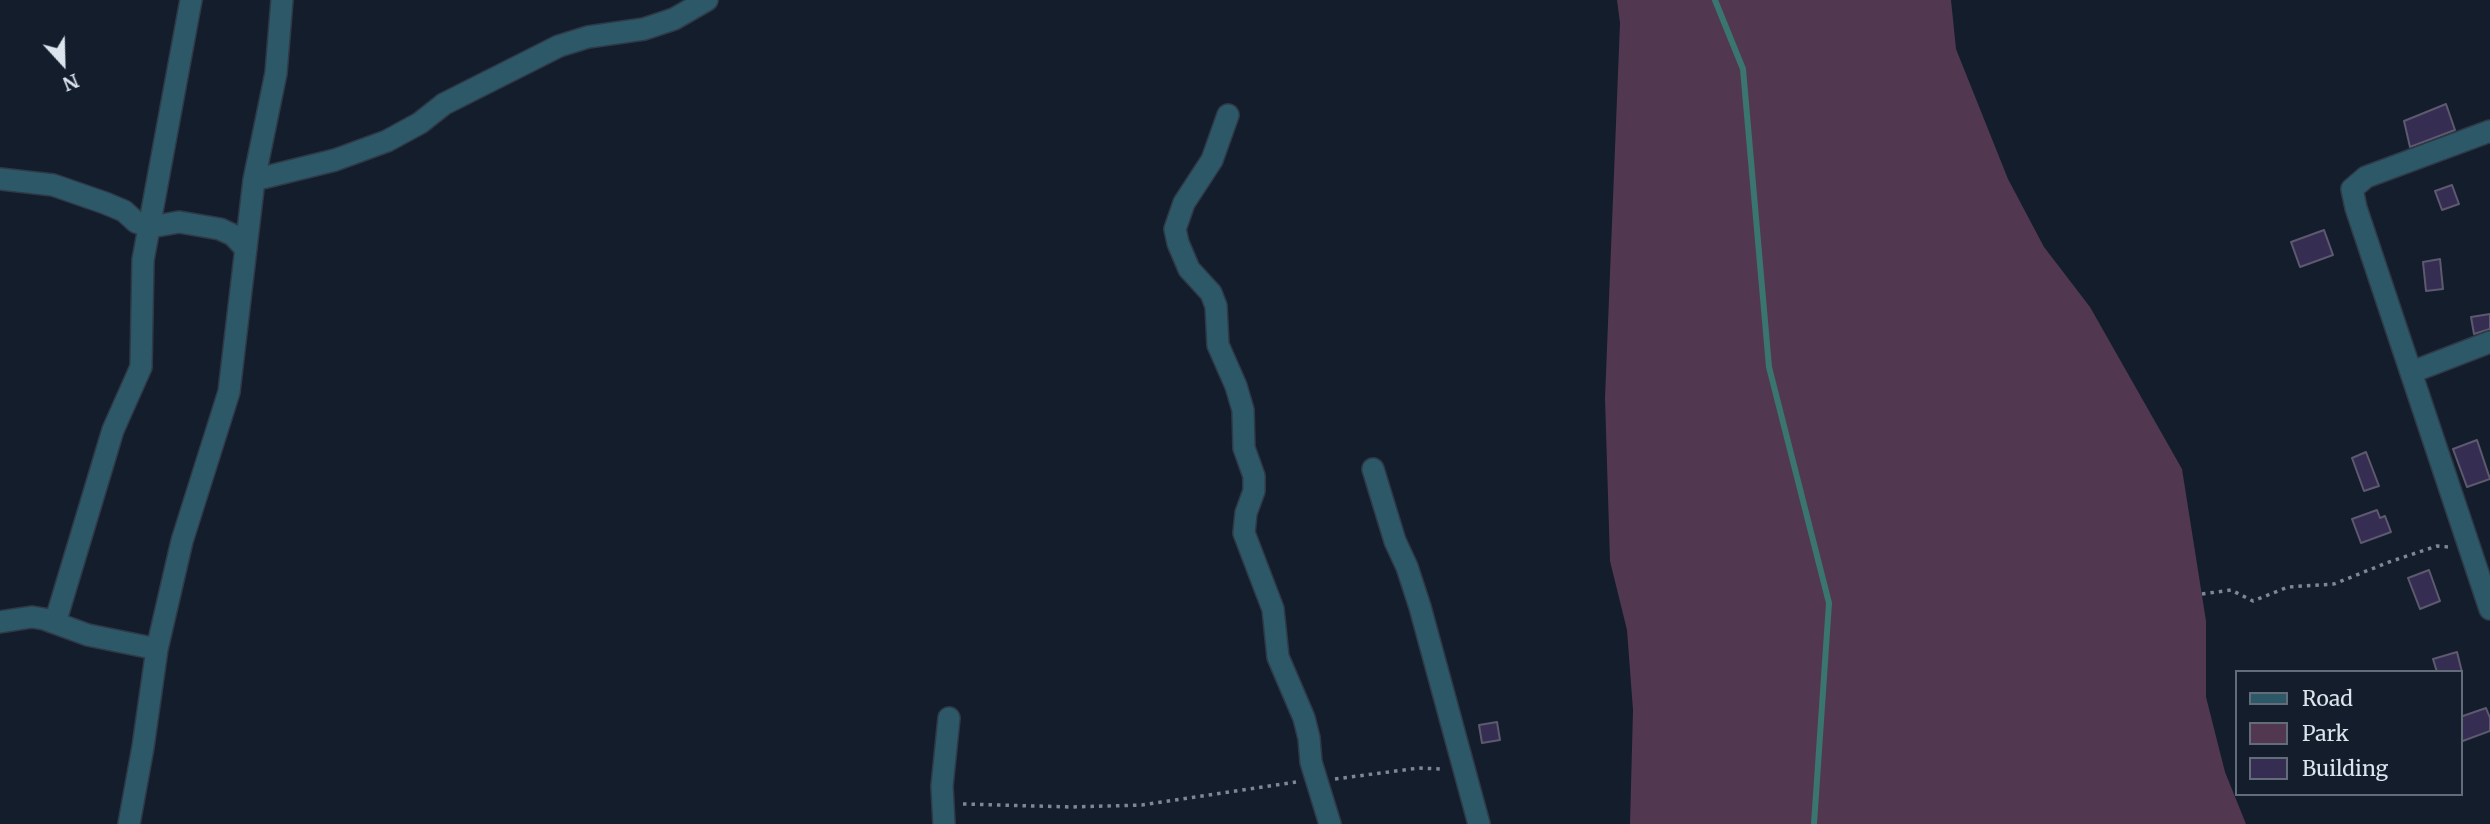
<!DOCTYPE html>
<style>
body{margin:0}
#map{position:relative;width:2490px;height:824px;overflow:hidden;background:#131d2c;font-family:Merriweather,serif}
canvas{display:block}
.legend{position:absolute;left:2235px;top:670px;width:228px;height:126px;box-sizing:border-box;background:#131d2c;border:2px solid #636d7a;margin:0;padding:9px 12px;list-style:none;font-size:21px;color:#dce4ee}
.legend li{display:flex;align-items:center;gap:14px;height:35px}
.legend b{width:35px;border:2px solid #636d7a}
.north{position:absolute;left:28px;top:28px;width:70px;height:70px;-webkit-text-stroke:5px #131d2c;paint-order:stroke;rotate:158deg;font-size:19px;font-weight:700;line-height:28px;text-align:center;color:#dce4ee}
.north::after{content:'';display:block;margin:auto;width:24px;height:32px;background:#dce4ee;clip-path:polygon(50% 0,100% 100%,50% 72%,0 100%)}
</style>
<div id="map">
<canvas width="2490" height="824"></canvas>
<ul class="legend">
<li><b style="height:9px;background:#2c5868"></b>Road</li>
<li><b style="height:19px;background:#513850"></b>Park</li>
<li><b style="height:19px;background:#362e52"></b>Building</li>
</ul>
<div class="north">N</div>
</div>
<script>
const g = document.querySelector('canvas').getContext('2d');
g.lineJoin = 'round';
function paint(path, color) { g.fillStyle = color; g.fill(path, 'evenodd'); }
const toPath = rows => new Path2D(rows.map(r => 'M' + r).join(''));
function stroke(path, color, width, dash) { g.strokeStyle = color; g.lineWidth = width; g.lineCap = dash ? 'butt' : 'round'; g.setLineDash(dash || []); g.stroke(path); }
paint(toPath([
 [1617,0,1951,0,1956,49,2008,179,2044,247,2090,307,2182,469,2206,621,2206,697,2225,772,2246,824,1630,824,1633,710,1627,630,1610,561,1605,398,1620,23]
]), '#513850');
stroke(toPath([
 [1715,0,1743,69,1769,367,1829,603,1814,824]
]), '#3a7570', 6);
const building = toPath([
 [2446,104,2455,130,2410,147,2404,121,2446,104],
 [2452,185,2459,204,2442,210,2435,191,2452,185],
 [2324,230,2333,255,2300,267,2291,242,2324,230],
 [2440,259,2443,289,2426,291,2423,262,2440,259],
 [2490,314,2490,329,2474,334,2471,317,2490,314],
 [2477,440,2490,479,2467,487,2453,449,2477,440],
 [2366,452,2379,486,2364,491,2352,458,2366,452],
 [2377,510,2380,518,2385,516,2391,532,2361,543,2352,519,2377,510],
 [2429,570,2440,601,2420,609,2408,578,2429,570],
 [2457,652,2462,672,2437,672,2433,659,2457,652],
 [2486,708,2490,718,2490,731,2460,742,2460,717,2486,708],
 [1497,722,1500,740,1482,743,1479,725,1497,722]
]);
paint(building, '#362e52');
stroke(building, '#5d596e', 2);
const minor = toPath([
 [1228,115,1212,160,1184,203,1175,229,1178,243,1189,269,1211,293,1216,306,1218,345,1236,386,1243,410,1244,448,1254,476,1254,491,1246,513,1244,533,1273,609,1278,657,1304,718,1309,738,1311,762,1330,824],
 [2490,131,2366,177,2352,189,2356,208,2490,609],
 [0,179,53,185,105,203,124,211,136,222,151,227,179,222,220,229,233,235,245,248],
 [254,180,335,160,387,141,420,123,444,104,559,46,588,37,644,29,674,19,707,0],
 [2412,372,2490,342],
 [1373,469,1395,541,1407,567,1420,607,1479,824],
 [0,622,32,617,44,619,88,635,157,649],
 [55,623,113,430,141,367,143,260,191,0],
 [129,824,143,747,157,649,182,541,229,392,254,180,276,73,282,0],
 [944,824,942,786,949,718]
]);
stroke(minor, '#2f3947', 24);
stroke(toPath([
 [2202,594,2231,590,2253,601,2288,587,2334,584,2389,562,2437,546,2449,547],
 [1335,779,1419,768,1442,769],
 [963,804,1071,807,1142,805,1296,782]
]), '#7e8793', 3.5, [3.5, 5]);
stroke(minor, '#2c5868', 21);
</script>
